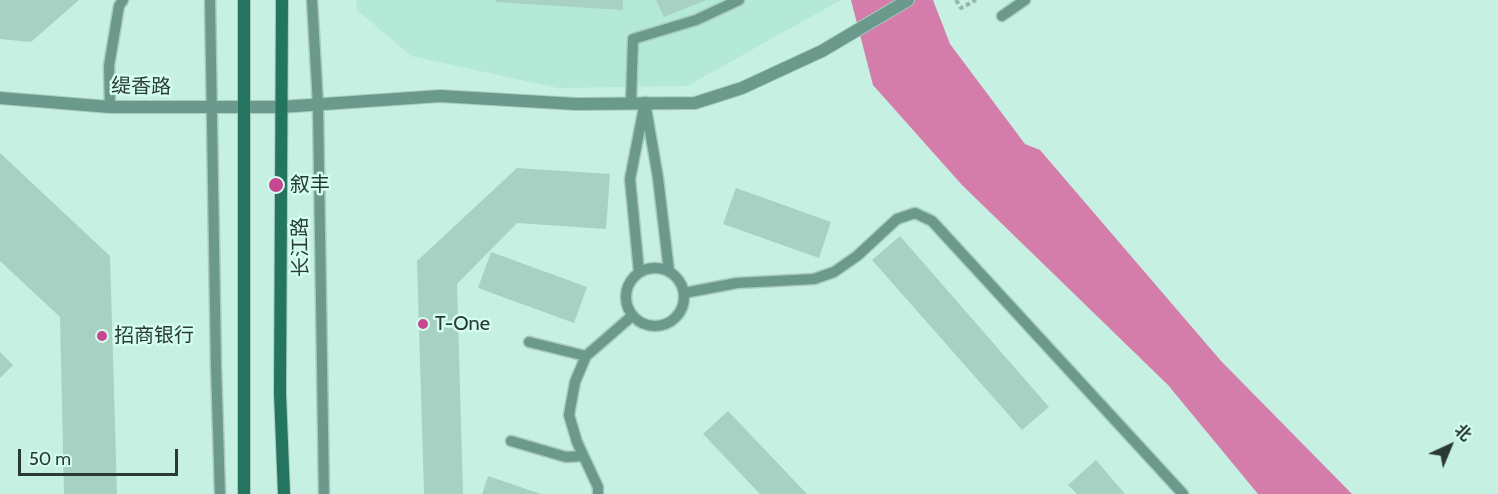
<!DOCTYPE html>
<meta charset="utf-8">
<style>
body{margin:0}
#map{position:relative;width:1498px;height:494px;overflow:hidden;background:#c6f0e2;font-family:Cabin,"Noto Sans SC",sans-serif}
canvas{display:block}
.north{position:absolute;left:1420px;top:416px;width:60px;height:60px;-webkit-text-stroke:4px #d3feef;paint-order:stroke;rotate:44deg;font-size:16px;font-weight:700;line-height:24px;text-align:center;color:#293934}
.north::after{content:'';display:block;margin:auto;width:21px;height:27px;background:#293934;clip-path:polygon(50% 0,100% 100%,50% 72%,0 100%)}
.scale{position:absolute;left:18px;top:449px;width:160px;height:27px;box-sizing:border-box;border:3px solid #293934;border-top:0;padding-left:8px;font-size:18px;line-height:21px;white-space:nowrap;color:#293934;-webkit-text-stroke:4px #d3feef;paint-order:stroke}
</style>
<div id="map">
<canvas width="1498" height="494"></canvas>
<div class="north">北</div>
<div class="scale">50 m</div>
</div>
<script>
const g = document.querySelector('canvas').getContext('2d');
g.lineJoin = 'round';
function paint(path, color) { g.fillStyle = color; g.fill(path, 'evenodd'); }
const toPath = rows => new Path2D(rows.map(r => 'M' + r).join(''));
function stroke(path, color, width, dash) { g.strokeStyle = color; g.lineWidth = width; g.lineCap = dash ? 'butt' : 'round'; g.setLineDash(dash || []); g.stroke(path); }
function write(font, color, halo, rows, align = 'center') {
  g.font = font + ' Cabin,"Noto Sans SC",sans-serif'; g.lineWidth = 5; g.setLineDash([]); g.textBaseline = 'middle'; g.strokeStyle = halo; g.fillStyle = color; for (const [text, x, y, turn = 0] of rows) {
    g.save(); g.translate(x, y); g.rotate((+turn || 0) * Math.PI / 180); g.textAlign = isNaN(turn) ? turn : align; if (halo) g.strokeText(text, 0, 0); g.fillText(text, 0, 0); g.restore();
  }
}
paint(toPath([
 [356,0,841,0,687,86,558,88,411,56,357,10]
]), '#b4e8d7');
paint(toPath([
 [851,0,933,0,950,44,1025,144,1040,150,1221,361,1352,494,1258,494,1168,385,962,185,873,85]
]), '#d47caa');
paint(toPath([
 [0,0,79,0,31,42,0,39],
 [496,0,623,0,623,10,496,2],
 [656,0,706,0,664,17],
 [0,153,110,256,117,494,64,494,60,317,0,261],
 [517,168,610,174,606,229,517,223,457,284,463,494,424,494,417,261],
 [736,188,831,222,819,258,723,224],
 [900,236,1049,407,1022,430,872,260],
 [491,252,587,287,574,323,478,288],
 [0,352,13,365,0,378],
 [728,411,807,494,760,494,703,434],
 [1096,460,1125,494,1077,494,1068,485],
 [488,476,541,494,482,494]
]), '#a7d1c3');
const service = toPath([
 [210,0,216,366,220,494],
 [312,0,318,105,324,494],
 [1002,16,1025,0],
 [631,102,633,39,696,20,739,0],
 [110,107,109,66,119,6,123,0],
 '626 297a29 29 0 1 1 58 0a29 29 0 1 1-58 0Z',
 [639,272,630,179,645,102,658,178,669,271],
 [684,293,737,283,814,279,834,272,857,256,897,219,915,213,932,221,1183,494],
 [529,342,586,356],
 [511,441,566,457,583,456],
 [598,494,598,487,577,442,569,415,575,382,586,356,632,316]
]);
const minor = toPath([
 [0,98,110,107,281,107,440,96,576,104,695,103,742,88,822,51,908,0]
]);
const secondary = toPath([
 [244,0,244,494],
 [282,0,280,393,284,494]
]);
stroke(service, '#a7cbbf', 13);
stroke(minor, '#a7cbbf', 14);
stroke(secondary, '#a7cbbf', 14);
stroke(toPath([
 [956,0,961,8,976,0]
]), '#95b7ab', 4, [4.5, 3]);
stroke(service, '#6b998b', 10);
stroke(minor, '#6b998b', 12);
stroke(secondary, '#257460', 12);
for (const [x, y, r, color] of [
 [276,185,8,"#c84791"],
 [423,324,6,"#c84791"],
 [102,336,6,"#c84791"]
]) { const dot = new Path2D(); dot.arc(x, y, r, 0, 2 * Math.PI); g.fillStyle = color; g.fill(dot); stroke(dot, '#d3feef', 2); }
write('20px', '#293934', '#d3feef', [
 ["缇香路",141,87,1],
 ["长江路",301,247,-91]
]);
write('20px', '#293934', '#d3feef', [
 ["叙丰",290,185],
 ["T-One",435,324],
 ["招商银行",114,336]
], 'left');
</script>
